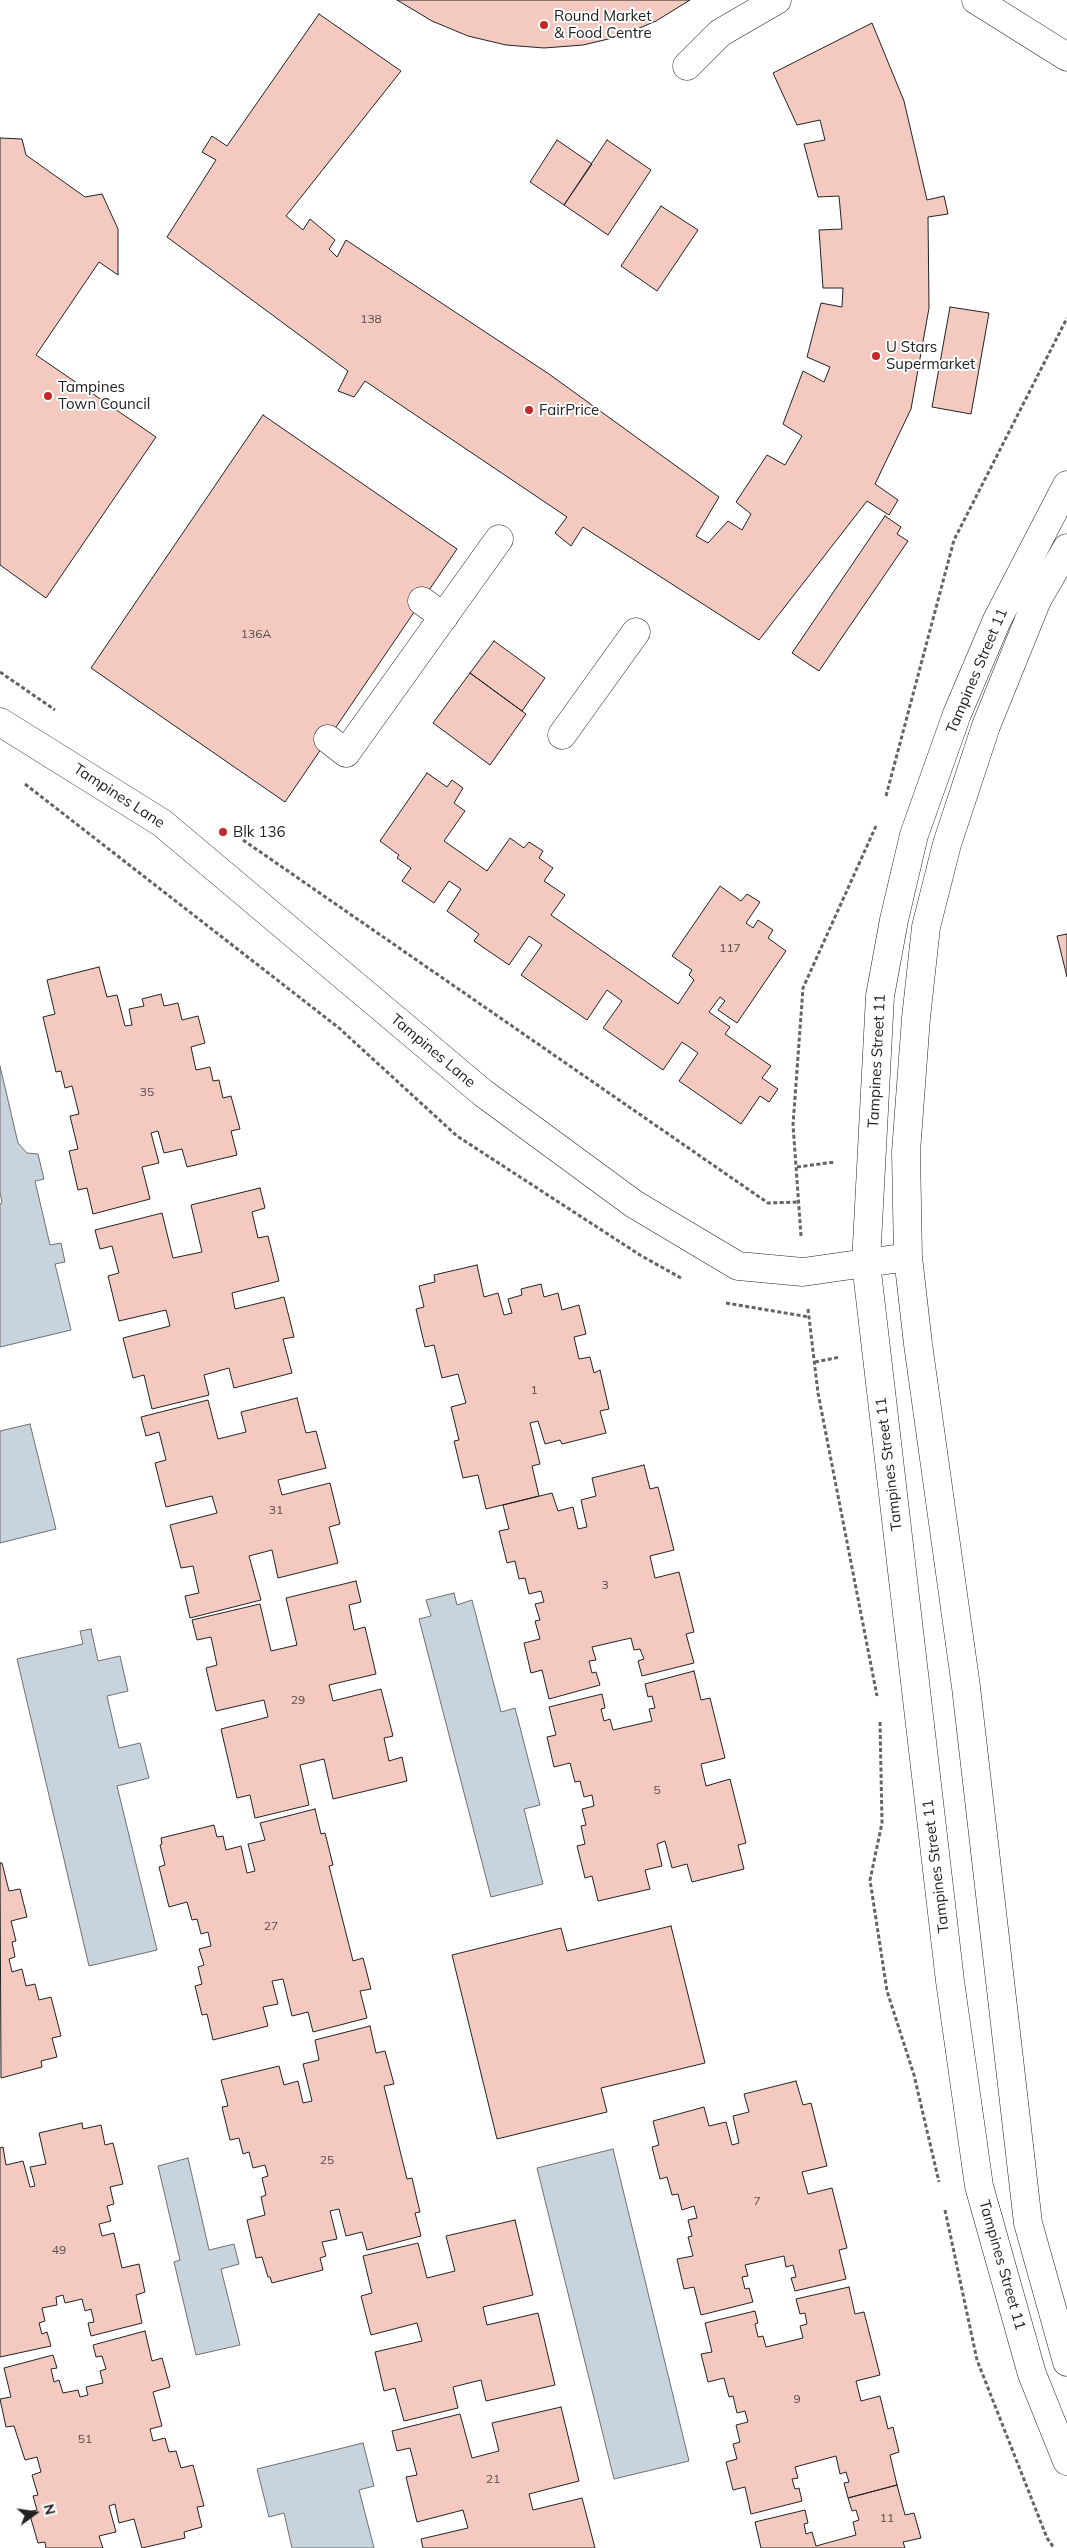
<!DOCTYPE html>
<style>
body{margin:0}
#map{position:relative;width:1067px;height:2548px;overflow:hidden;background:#fff;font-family:Mulish,sans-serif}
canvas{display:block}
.north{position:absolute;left:10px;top:2488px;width:50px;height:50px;-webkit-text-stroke:4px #fff;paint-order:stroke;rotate:76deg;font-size:14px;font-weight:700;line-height:20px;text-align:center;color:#222}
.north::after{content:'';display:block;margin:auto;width:18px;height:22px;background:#222;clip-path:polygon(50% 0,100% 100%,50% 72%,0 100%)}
</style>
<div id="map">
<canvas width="1067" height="2548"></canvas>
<div class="north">N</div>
</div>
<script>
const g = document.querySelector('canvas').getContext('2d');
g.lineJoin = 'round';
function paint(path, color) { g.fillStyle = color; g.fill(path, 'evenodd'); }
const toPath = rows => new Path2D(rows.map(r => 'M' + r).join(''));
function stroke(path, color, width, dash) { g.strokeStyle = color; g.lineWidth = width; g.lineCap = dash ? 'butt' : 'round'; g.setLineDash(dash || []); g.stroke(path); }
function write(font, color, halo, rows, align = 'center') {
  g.font = font + ' Mulish,sans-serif'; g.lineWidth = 4; g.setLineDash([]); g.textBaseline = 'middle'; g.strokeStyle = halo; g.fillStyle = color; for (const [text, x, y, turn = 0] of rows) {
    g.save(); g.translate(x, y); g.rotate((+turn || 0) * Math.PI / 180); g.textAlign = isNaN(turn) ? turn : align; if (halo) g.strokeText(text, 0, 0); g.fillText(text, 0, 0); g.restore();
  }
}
const water = toPath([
 [0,1066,18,1143,27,1153,38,1154,44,1179,35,1181,50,1245,61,1243,65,1262,55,1264,71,1330,0,1347,0,1204,2,1203,0,1192,0,1066],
 [30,1424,56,1529,0,1543,0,1431,30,1424],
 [454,1593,457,1605,472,1600,501,1712,515,1708,540,1805,524,1809,543,1884,491,1897,419,1619,431,1616,426,1600,454,1593],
 [91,1629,98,1661,120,1656,128,1691,107,1696,119,1748,140,1743,149,1778,117,1786,157,1950,89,1966,17,1659,83,1644,80,1631,91,1629],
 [613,2149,689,2461,614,2479,537,2168,613,2149],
 [188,2158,209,2250,234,2244,239,2264,221,2269,240,2345,196,2355,174,2262,180,2260,158,2166,188,2158],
 [363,2443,374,2486,359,2490,374,2548,292,2548,284,2513,269,2517,257,2469,363,2443]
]);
paint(water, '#c7d3dd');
stroke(water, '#6f6f6f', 1);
const building = toPath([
 [397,0,690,0,656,21,621,36,583,45,544,48,506,45,468,36,432,21,397,0],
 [319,14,401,71,286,216,303,230,310,219,335,240,329,249,337,257,346,240,549,374,719,497,696,536,708,543,728,521,742,530,751,514,736,502,767,455,785,465,802,436,783,424,803,371,824,382,830,367,807,357,821,303,842,307,843,288,823,288,819,230,842,229,839,196,818,197,804,144,825,140,820,120,797,125,773,73,872,23,904,101,927,200,944,196,948,214,928,217,929,308,911,409,875,484,898,500,889,515,867,501,759,640,583,527,571,546,555,533,567,517,365,381,354,397,338,391,348,371,167,237,216,160,202,152,212,136,227,146,319,14],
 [0,138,22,139,26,155,85,197,102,194,118,229,118,275,99,262,36,355,156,437,46,598,0,565,0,138],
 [557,140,592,164,564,205,530,182,557,140],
 [607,140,651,170,608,235,564,205,607,140],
 [661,206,698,230,657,291,621,266,661,206],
 [950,307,989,313,971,414,932,407,950,307],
 [263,415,457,549,285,802,91,668,263,415],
 [885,516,901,527,897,534,908,541,819,671,792,653,885,516],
 [494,641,545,678,522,711,470,673,494,641],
 [470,673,526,714,490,765,433,723,470,673],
 [427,773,447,787,452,780,463,788,454,803,465,811,444,841,487,871,510,838,524,848,529,842,543,851,539,858,553,868,544,881,565,895,551,915,678,1004,694,980,689,975,692,970,672,956,720,886,741,901,747,894,760,902,746,923,753,928,758,920,773,930,768,938,786,951,737,1023,718,1010,725,1001,720,997,709,1012,730,1027,725,1034,771,1066,762,1078,778,1089,769,1102,760,1096,741,1124,679,1081,698,1053,682,1042,663,1070,603,1028,622,1001,607,990,587,1020,521,975,542,945,529,936,509,965,474,941,479,934,447,911,461,889,449,881,434,903,402,881,411,868,397,858,399,855,380,841,427,773],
 [1067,934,1067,977,1057,936,1067,934],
 [99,967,107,997,117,995,125,1026,132,1025,129,1009,144,1006,142,999,161,994,164,1006,178,1003,182,1020,198,1016,205,1043,191,1047,196,1070,210,1067,213,1081,219,1080,223,1098,231,1096,240,1129,231,1131,237,1155,187,1167,182,1149,164,1153,158,1131,151,1133,159,1163,142,1167,150,1199,93,1214,87,1188,78,1190,69,1151,78,1149,70,1116,79,1114,72,1086,65,1088,61,1071,56,1072,43,1017,55,1014,47,980,99,967],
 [260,1188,265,1208,252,1212,258,1238,268,1236,279,1281,232,1293,235,1309,284,1297,294,1337,283,1339,292,1373,234,1388,229,1368,204,1375,209,1395,152,1409,144,1375,133,1378,123,1338,170,1326,166,1310,119,1321,108,1276,119,1273,112,1246,100,1249,95,1230,162,1213,173,1258,202,1252,191,1205,260,1188],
 [477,1265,484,1297,498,1293,504,1315,512,1313,508,1299,522,1295,521,1289,541,1284,544,1297,558,1293,562,1310,579,1305,586,1334,574,1337,579,1359,590,1357,594,1373,600,1370,609,1409,600,1411,606,1433,562,1444,560,1440,545,1444,538,1421,530,1423,540,1464,532,1466,539,1496,486,1509,478,1475,463,1478,454,1441,459,1440,451,1407,466,1403,458,1374,442,1378,434,1345,425,1347,416,1309,424,1307,419,1286,435,1282,434,1275,477,1265],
 [297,1398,306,1433,316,1431,326,1468,278,1480,282,1495,330,1483,340,1524,329,1527,338,1563,278,1578,272,1550,249,1556,261,1600,190,1618,185,1596,199,1593,193,1566,181,1568,170,1525,217,1513,212,1496,166,1507,155,1463,166,1460,159,1432,146,1436,141,1417,208,1400,218,1439,246,1432,241,1412,297,1398],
 [644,1465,650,1489,658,1487,674,1550,650,1556,655,1578,679,1572,694,1632,686,1634,694,1663,642,1676,638,1661,644,1659,640,1649,634,1650,631,1638,592,1647,596,1660,589,1661,592,1673,596,1672,600,1685,549,1699,542,1670,531,1673,524,1643,540,1639,535,1621,540,1620,535,1604,544,1602,541,1591,529,1594,525,1578,519,1579,515,1561,507,1563,499,1531,509,1529,503,1505,552,1493,558,1511,573,1507,578,1529,587,1527,581,1500,596,1496,592,1478,644,1465],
 [356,1581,361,1602,349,1605,354,1630,365,1627,376,1674,329,1685,333,1701,381,1689,393,1736,384,1738,389,1761,402,1757,407,1781,333,1799,324,1759,300,1765,309,1805,255,1818,250,1795,237,1798,221,1729,268,1717,264,1700,216,1711,206,1668,217,1665,211,1637,197,1640,192,1620,260,1604,271,1651,297,1645,286,1598,356,1581],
 [694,1671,701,1700,710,1698,725,1758,701,1764,706,1786,730,1779,746,1843,738,1845,744,1869,692,1882,687,1864,672,1868,665,1841,657,1844,662,1866,645,1870,650,1889,598,1901,592,1876,585,1878,577,1846,585,1844,581,1826,586,1825,582,1809,594,1806,592,1795,584,1797,580,1781,575,1782,570,1763,554,1767,547,1737,556,1735,549,1707,602,1694,605,1708,601,1709,604,1721,610,1719,613,1730,652,1721,649,1709,655,1708,652,1696,648,1697,645,1684,694,1671],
 [315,1809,321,1834,325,1833,333,1865,329,1866,353,1961,363,1958,371,1989,360,1991,367,2018,313,2032,308,2012,292,2016,283,1979,272,1981,278,2004,263,2007,268,2026,213,2040,207,2014,202,2015,195,1986,202,1984,198,1967,204,1965,199,1949,211,1946,208,1932,201,1934,197,1919,192,1920,187,1902,169,1907,159,1867,165,1865,160,1845,162,1844,161,1838,214,1825,217,1837,223,1836,226,1850,241,1846,247,1873,255,1871,248,1844,265,1840,260,1823,315,1809],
 [0,1863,2,1863,9,1891,20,1889,27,1917,11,1921,16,1941,12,1942,15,1957,9,1959,12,1972,22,1969,26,1986,35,1984,39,2000,51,1997,61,2036,52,2038,57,2057,41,2061,42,2067,1,2078,0,1863],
 [671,1926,705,2063,601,2088,607,2112,497,2139,452,1955,561,1928,567,1951,671,1926],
 [370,2026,376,2053,385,2051,394,2084,384,2086,407,2179,412,2178,420,2212,415,2213,421,2236,367,2250,362,2232,346,2236,339,2209,330,2211,337,2239,322,2242,326,2256,320,2258,323,2270,272,2283,270,2277,268,2277,262,2257,256,2258,247,2220,265,2215,261,2197,266,2195,262,2178,268,2176,265,2165,253,2168,249,2152,243,2154,239,2138,230,2140,222,2107,228,2106,221,2080,279,2066,284,2085,298,2081,303,2103,312,2101,303,2064,319,2060,315,2040,370,2026],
 [796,2081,803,2105,811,2103,827,2166,802,2172,808,2194,832,2188,847,2248,839,2250,846,2279,795,2291,791,2278,796,2277,793,2265,786,2267,784,2256,745,2265,748,2276,742,2277,745,2289,749,2288,753,2302,701,2315,694,2287,684,2289,677,2259,693,2256,688,2237,692,2236,688,2220,697,2218,694,2206,682,2210,678,2194,672,2195,667,2177,660,2179,652,2147,659,2145,653,2121,704,2107,709,2126,726,2122,732,2145,739,2143,733,2116,749,2112,744,2094,796,2081],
 [82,2123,83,2129,101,2125,105,2145,113,2143,123,2184,110,2187,114,2204,107,2206,111,2221,99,2224,102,2236,114,2233,122,2268,139,2264,145,2292,136,2295,142,2323,91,2336,88,2323,94,2322,91,2309,85,2311,82,2299,65,2303,63,2295,56,2297,57,2305,42,2308,45,2321,39,2323,42,2334,47,2332,51,2346,0,2357,0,2148,3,2147,6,2165,23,2161,30,2187,35,2186,30,2167,46,2164,39,2133,82,2123],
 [515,2220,533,2295,483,2307,487,2325,538,2313,555,2385,486,2401,481,2380,453,2387,458,2408,404,2421,395,2388,384,2391,375,2352,422,2341,417,2323,371,2335,361,2296,372,2293,363,2256,418,2243,427,2278,455,2271,446,2236,515,2220],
 [849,2287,855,2314,864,2312,880,2375,856,2381,861,2401,880,2396,888,2429,893,2427,899,2452,890,2455,897,2485,848,2498,844,2483,849,2482,846,2472,840,2474,836,2456,795,2467,798,2478,792,2479,795,2489,799,2488,802,2501,751,2514,745,2487,733,2490,726,2462,737,2459,733,2444,740,2442,736,2425,748,2422,745,2411,737,2413,733,2396,729,2397,724,2378,708,2382,701,2354,712,2352,705,2323,755,2311,758,2323,755,2324,758,2337,763,2336,766,2347,803,2338,800,2326,807,2324,805,2313,800,2314,796,2299,849,2287],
 [145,2331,152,2361,162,2358,170,2387,153,2392,162,2426,150,2429,153,2441,165,2438,169,2452,176,2451,181,2468,193,2465,204,2506,197,2507,202,2527,184,2532,185,2538,142,2548,134,2519,119,2523,115,2504,109,2506,116,2532,99,2536,103,2548,46,2548,45,2542,38,2543,29,2512,37,2510,33,2496,38,2495,32,2475,41,2472,37,2457,25,2460,14,2426,6,2427,0,2399,11,2397,4,2368,53,2355,57,2368,51,2369,54,2382,59,2380,63,2393,78,2390,80,2397,88,2395,86,2387,103,2383,100,2371,106,2369,102,2356,96,2357,93,2345,145,2331],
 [561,2407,579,2481,529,2494,533,2510,582,2498,595,2548,423,2548,421,2539,468,2528,463,2510,417,2522,406,2477,417,2475,410,2448,397,2451,392,2431,460,2414,472,2458,499,2451,492,2423,561,2407],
 [897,2485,905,2515,914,2513,921,2538,903,2542,905,2548,761,2548,755,2522,805,2510,808,2523,804,2524,806,2534,812,2532,816,2546,856,2535,853,2522,859,2520,856,2510,852,2511,848,2498,897,2485]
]);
paint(building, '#f3c9c0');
stroke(building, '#222', 1);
const minor = toPath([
 [976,0,1067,57],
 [687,66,720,33,777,0],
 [1067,485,997,620,957,714,914,835,894,920,880,996,866,1263,950,1981,979,2186,1032,2374,1067,2461],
 [1067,548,1037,600,986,726,947,844,926,927,916,1018,906,1152,908,1257,918,1344,966,1687,1028,2223,1067,2362],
 [422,601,444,617],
 [0,722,162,823,483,1093,634,1204,738,1266,803,1272,908,1257],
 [562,735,636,632],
 [328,739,346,753,499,539]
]);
stroke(minor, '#222', 29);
stroke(toPath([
 [0,672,55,710],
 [25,784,339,1028,457,1136,640,1255,681,1278],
 [886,796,954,540,1067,318],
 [243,840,768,1203,799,1202],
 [797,1167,835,1162],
 [801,1236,793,1125,803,988,876,826],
 [726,1303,809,1317],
 [808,1309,818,1393,877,1696],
 [815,1362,840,1357],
 [880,1722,882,1823,870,1880,887,1991,914,2075,939,2182],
 [945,2210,977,2360,1047,2538,1054,2548]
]), '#646464', 3, [4, 2.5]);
stroke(minor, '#fff', 28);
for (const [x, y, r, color] of [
 [544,25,5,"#c62828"],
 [876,356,5,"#c62828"],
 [48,396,5,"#c62828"],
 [529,410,5,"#c62828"],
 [223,832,5,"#c62828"]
]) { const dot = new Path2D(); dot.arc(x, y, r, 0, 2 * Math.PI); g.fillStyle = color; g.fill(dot); stroke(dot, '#fff', 2); }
write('12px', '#564c4a', null, [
 ["138",371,319],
 ["136A",256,634],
 ["117",730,948],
 ["35",147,1092],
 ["1",534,1390],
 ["31",276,1510],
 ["3",605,1585],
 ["29",298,1700],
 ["5",657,1790],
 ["27",271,1926],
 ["25",327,2160],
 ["7",757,2201],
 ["49",59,2250],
 ["9",797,2399],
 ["51",85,2439],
 ["21",493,2479],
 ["11",887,2518]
]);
write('15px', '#222', '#fff', [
 ["Round Market",554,16],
 ["& Food Centre",554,33],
 ["U Stars",886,347],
 ["Supermarket",886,364],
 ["Tampines",58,387],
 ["Town Council",58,404],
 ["FairPrice",539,410],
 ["Blk 136",233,832]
], 'left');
write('15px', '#222', '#fff', [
 ["Tampines Street 11",977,671,-67],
 ["Tampines Lane",119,796,33],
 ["Tampines Lane",433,1051,40],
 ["Tampines Street 11",877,1061,-87],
 ["Tampines Street 11",889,1464,-97],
 ["Tampines Street 11",936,1866,-97],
 ["Tampines Street 11",1002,2265,74]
]);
</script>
